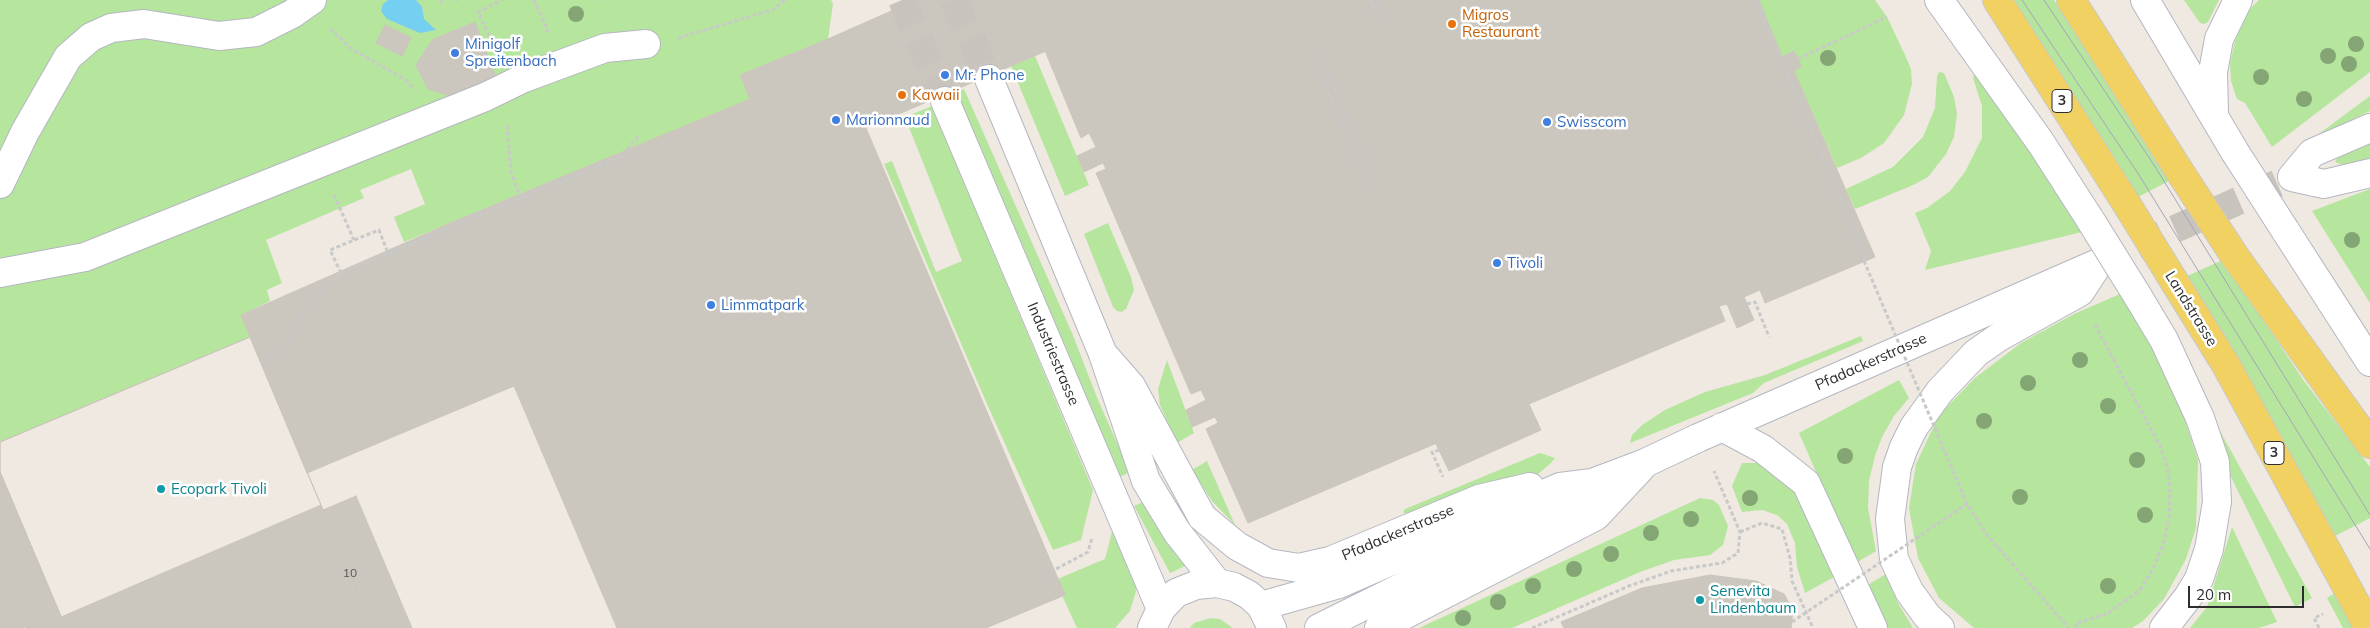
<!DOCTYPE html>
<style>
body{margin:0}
#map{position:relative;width:2370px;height:628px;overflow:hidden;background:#efe9e1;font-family:Mulish,sans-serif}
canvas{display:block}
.scale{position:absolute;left:2188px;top:586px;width:116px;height:22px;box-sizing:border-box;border:2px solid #2e2e2e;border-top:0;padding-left:6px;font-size:15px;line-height:18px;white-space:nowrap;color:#2e2e2e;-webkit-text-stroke:4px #fff;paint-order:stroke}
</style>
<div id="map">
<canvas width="2370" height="628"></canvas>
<div class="scale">20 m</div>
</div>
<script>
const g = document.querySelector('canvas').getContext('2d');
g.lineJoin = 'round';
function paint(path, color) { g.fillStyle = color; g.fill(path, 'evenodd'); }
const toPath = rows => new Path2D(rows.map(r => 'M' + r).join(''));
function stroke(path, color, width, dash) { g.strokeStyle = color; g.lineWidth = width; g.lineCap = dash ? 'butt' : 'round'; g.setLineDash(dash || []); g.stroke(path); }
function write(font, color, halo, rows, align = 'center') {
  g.font = font + ' Mulish,sans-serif'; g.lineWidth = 5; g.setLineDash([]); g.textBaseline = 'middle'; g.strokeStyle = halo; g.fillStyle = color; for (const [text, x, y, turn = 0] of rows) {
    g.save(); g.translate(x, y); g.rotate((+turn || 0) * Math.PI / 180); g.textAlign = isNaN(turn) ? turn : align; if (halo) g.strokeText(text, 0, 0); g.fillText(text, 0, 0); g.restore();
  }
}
paint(toPath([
 [0,0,831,0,833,4,828,39,740,75,750,99,404,242,394,217,425,204,411,169,360,190,364,198,266,240,282,283,267,290,270,301,241,315,250,337,0,442],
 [1759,0,1875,0,1887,17,1905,55,1911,69,1912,84,1904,115,1884,143,1861,158,1837,168,1794,71,1801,67,1794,51,1782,57],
 [2012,0,2054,0,2171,180,2138,197],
 [2184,0,2219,0,2208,22,2204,24,2200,23],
 [2259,0,2370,0,2370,72,2272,147,2245,103,2237,99,2231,81,2230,63,2238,28,2250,9],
 [1035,56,1089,185,1065,196,1011,66],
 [1939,72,1944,73,1954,97,1957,114,1954,137,1946,154,1928,177,1911,186,1855,209,1846,189,1893,167,1923,137,1935,108,1937,76],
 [1974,75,1978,76,2033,152,2082,232,1925,270,1931,251,1915,213,1927,208,1950,191,1965,172,1982,138,1982,106,1973,78],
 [964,89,1072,333,1098,400,1130,472,1120,477,1056,337,954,93],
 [2370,96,2370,111,2312,139],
 [932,106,1093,490,1081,540,1053,550,987,404,884,164,892,161,936,272,962,261,905,117],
 [2370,140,2370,158,2342,165,2335,162,2339,155],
 [2370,189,2370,303,2312,211],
 [1108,223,1131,277,1134,290,1126,309,1121,312,1117,311,1113,307,1084,234],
 [2223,260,2304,381,2370,467,2370,518,2335,536,2187,276],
 [2120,294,2173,384,2198,460,2196,528,2186,559,2164,599,2143,621,2132,628,1974,628,1939,598,1918,558,1909,508,1916,464,1939,415,1975,378,2021,343,2074,314],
 [1861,336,1863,341,1764,383,1753,393,1630,443,1632,435,1642,425,1665,410,1705,392,1765,375],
 [1167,360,1194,433,1177,443,1160,405,1158,389],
 [1899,380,1909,398,1894,416,1882,437,1875,456,1869,481,1868,508,1876,551,1856,563,1799,433],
 [2220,431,2312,598,2295,607,2230,475],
 [1540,453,1555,458,1551,463,1538,474,1501,482,1407,515,1403,512,1405,509],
 [1207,461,1235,525,1212,501,1192,470],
 [1742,463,1761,463,1797,492,1815,528,1834,577,1805,593,1797,567,1795,543,1787,524,1777,515,1762,510,1742,512,1732,486],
 [1700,498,1713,500,1719,505,1728,526,1723,545,1710,555,1674,560,1640,572,1512,628,1419,628],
 [1143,502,1169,546,1187,565,1170,573,1134,506],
 [2232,527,2277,622,2259,628,2190,628,2207,607],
 [1113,528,1135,572,1136,591,1130,611,1115,628,1077,628,1055,580,1105,559],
 [1886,574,1898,603,1913,628,1883,628,1866,586],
 [2335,593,2354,628,2343,628,2327,598],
 [1211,618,1220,619,1233,628,1190,628,1194,623]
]), '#b6e59e');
paint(toPath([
 [388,0,416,0,422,7,424,19,436,30,420,33,387,19,381,11,383,4]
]), '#75cff0');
const building = toPath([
 [916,0,1024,0,1046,51,866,128,828,39,916,0],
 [1024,0,1759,0,1782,57,1794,51,1798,59,1801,67,1794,71,1875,257,1765,303,1760,290,1744,297,1754,320,1737,328,1727,304,1719,306,1725,321,1248,523,1206,429,1218,423,1215,417,1192,427,1186,410,1206,400,1201,390,1191,394,1096,173,1106,169,1103,163,1084,172,1077,156,1096,147,1089,133,1081,138,1024,0],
 [475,22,497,80,454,97,428,89,416,65,432,40,475,22],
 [385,25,411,38,402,56,376,43,385,25],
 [828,39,1065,595,986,628,617,628,514,386,448,224,750,99,740,75,828,39],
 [448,224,514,386,307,473,241,315,448,224],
 [250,337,373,628,66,628,0,472,0,442,250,337],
 [250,337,321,505,61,617,0,472,0,442,250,337],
 [1529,404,1541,430,1449,471,1436,444,1529,404],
 [0,472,61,617,66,628,26,628,0,567,0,472],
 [356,496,412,628,373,628,323,510,356,496],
 [0,567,26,626,22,628,0,628,0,567],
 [1710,575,1756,581,1784,594,1793,610,1791,628,1564,628,1561,622,1642,588,1710,575]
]);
paint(building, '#cbc7bf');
stroke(building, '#cbc5ba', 1);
stroke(toPath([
 [902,0,945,101],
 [954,0,989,79],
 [2098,263,2292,177]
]), '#c8c4bd', 28, [28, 14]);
const minor = toPath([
 [1939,0,2041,143,2091,221],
 [2145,0,2235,152],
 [989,79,1103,354,1146,481,1177,532,1217,583],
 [945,101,1161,609],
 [2214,113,2213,72,2219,39,2238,0],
 [2370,128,2312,153,2292,177,2324,184,2370,173],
 [0,184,25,132,68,57,91,37,111,28,144,24,219,36,256,32,292,14,312,0],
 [2285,230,2370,362],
 [0,273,85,257,485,97,524,78,605,48,646,44],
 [2137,295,2164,340,2200,418,2215,462,2217,502,2209,549,2199,579,2188,597,2164,628],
 [1103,354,1131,386,1202,517,1237,546,1268,563,1299,568,1330,561,1479,499,1530,487],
 [1722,427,1763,449,1806,483,1873,628],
 [1261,606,1339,584,1560,487,1592,483,1645,463,1698,438,2098,263],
 [1152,628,1161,609,1176,593,1196,585,1217,583,1234,587,1249,595,1261,606,1272,628],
 [1319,628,1568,505,1592,483],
 [1379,628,1596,516,1641,468],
 [1940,628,1927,616,1909,591,1894,559,1890,519,1897,467,1904,447,1914,427,1940,391,1976,353,1999,337,2080,292,2095,269]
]);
const major = toPath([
 [1997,0,2126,203],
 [2071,0,2182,175],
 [2234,255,2370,444],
 [2174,281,2226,365,2369,628]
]);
stroke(minor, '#b4b7c1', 30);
stroke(major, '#c9c9c9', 30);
stroke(toPath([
 [440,0,441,2,445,0],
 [455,0,458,0],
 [534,0,548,30,545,32],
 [602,0,604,0],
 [1370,0,1381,25],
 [1378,0,1388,22],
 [1756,0,1861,248,1864,261],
 [330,29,352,49,407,81,414,89],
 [678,38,772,10,785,0],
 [1319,52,1376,188],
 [497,54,478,12,502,0],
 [1313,55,1370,190],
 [1798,59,1887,17],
 [507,125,511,172,519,194],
 [334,195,354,240],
 [341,273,330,250,354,240,379,230,388,253],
 [1747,304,1755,302,1769,337],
 [261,363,291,340,304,309,341,273,622,156,640,134],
 [1439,450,1432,452,1443,477],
 [1740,532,1762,523,1782,529,1790,558,1792,581,1813,628],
 [1039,578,1088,552,1092,538],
 [1532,628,1629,586,1671,571,1722,563,1738,553,1740,532,1714,471],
 [2077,628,2076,623,2107,614,2140,590,2154,567,2164,542,2169,517,2170,492,2168,469,2160,446,2094,323],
 [2319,628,2314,618,2323,614]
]), '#c9c9c9', 3, [4, 2.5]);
stroke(minor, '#fff', 28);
stroke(major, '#f2d163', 28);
stroke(toPath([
 [2022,0,2139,175,2370,549],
 [2044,0,2154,165,2370,515]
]), '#a3a6b8', 1);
const minorBridge = toPath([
 [2235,152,2285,230],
 [2091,221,2137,295]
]);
const majorBridge = toPath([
 [2182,175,2234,255],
 [2126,203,2174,281]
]);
stroke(minorBridge, '#b4b7c1', 30, []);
stroke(majorBridge, '#c9c9c9', 30, []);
stroke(toPath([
 [1864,261,1967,504,1986,534,2069,628],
 [1792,622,1967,504]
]), '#c9c9c9', 3, [4, 2.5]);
stroke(minorBridge, '#fff', 28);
stroke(majorBridge, '#f2d163', 28);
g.fillStyle = '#84a574';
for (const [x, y] of [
 [576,14],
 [2356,44],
 [2328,56],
 [1828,58],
 [2349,64],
 [2261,77],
 [2304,99],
 [2352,240],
 [2080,360],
 [2028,383],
 [2108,406],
 [1984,421],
 [1845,456],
 [2137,460],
 [2020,497],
 [1750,498],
 [2145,515],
 [1691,519],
 [1651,533],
 [1611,554],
 [1574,569],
 [1533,586],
 [2108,586],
 [1498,602],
 [1463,618]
]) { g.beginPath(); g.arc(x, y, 8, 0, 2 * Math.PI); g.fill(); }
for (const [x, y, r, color] of [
 [1452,24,5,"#e8710a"],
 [455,53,5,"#3f7fe0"],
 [945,75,5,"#3f7fe0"],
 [902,95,5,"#e8710a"],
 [836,120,5,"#3f7fe0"],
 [1547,122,5,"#3f7fe0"],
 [1497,263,5,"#3f7fe0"],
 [711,305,5,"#3f7fe0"],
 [161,489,5,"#0f9aa8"],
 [1700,600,5,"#0f9aa8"]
]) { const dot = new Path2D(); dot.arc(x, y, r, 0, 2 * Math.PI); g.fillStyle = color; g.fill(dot); stroke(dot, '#fff', 2); }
write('12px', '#555452', null, [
 ["10",350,573]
]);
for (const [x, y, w] of [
 [2062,101,20],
 [2274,453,20]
]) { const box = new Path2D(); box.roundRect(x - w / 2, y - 11.5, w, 23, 4); g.fillStyle = '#fff'; g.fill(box); stroke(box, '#2e2e2e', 1); }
write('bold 14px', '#2e2e2e', null, [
 ["3",2062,101],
 ["3",2274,453]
]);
write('15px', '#c56008', '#fff', [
 ["Migros",1462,15],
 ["Restaurant",1462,32],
 ["Kawaii",912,95]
], 'left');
write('15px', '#366cbe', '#fff', [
 ["Minigolf",465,44],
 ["Spreitenbach",465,61],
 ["Mr. Phone",955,75],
 ["Marionnaud",846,120],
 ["Swisscom",1557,122],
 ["Tivoli",1507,263],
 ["Limmatpark",721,305]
], 'left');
write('15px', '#2e2e2e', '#fff', [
 ["Landstrasse",2191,309,58],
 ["Industriestrasse",1053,354,67],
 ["Pfadackerstrasse",1871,362,-24],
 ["Pfadackerstrasse",1398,533,-23]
]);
write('15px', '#0d838f', '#fff', [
 ["Ecopark Tivoli",171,489],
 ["Senevita",1710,591],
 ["Lindenbaum",1710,608]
], 'left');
</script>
